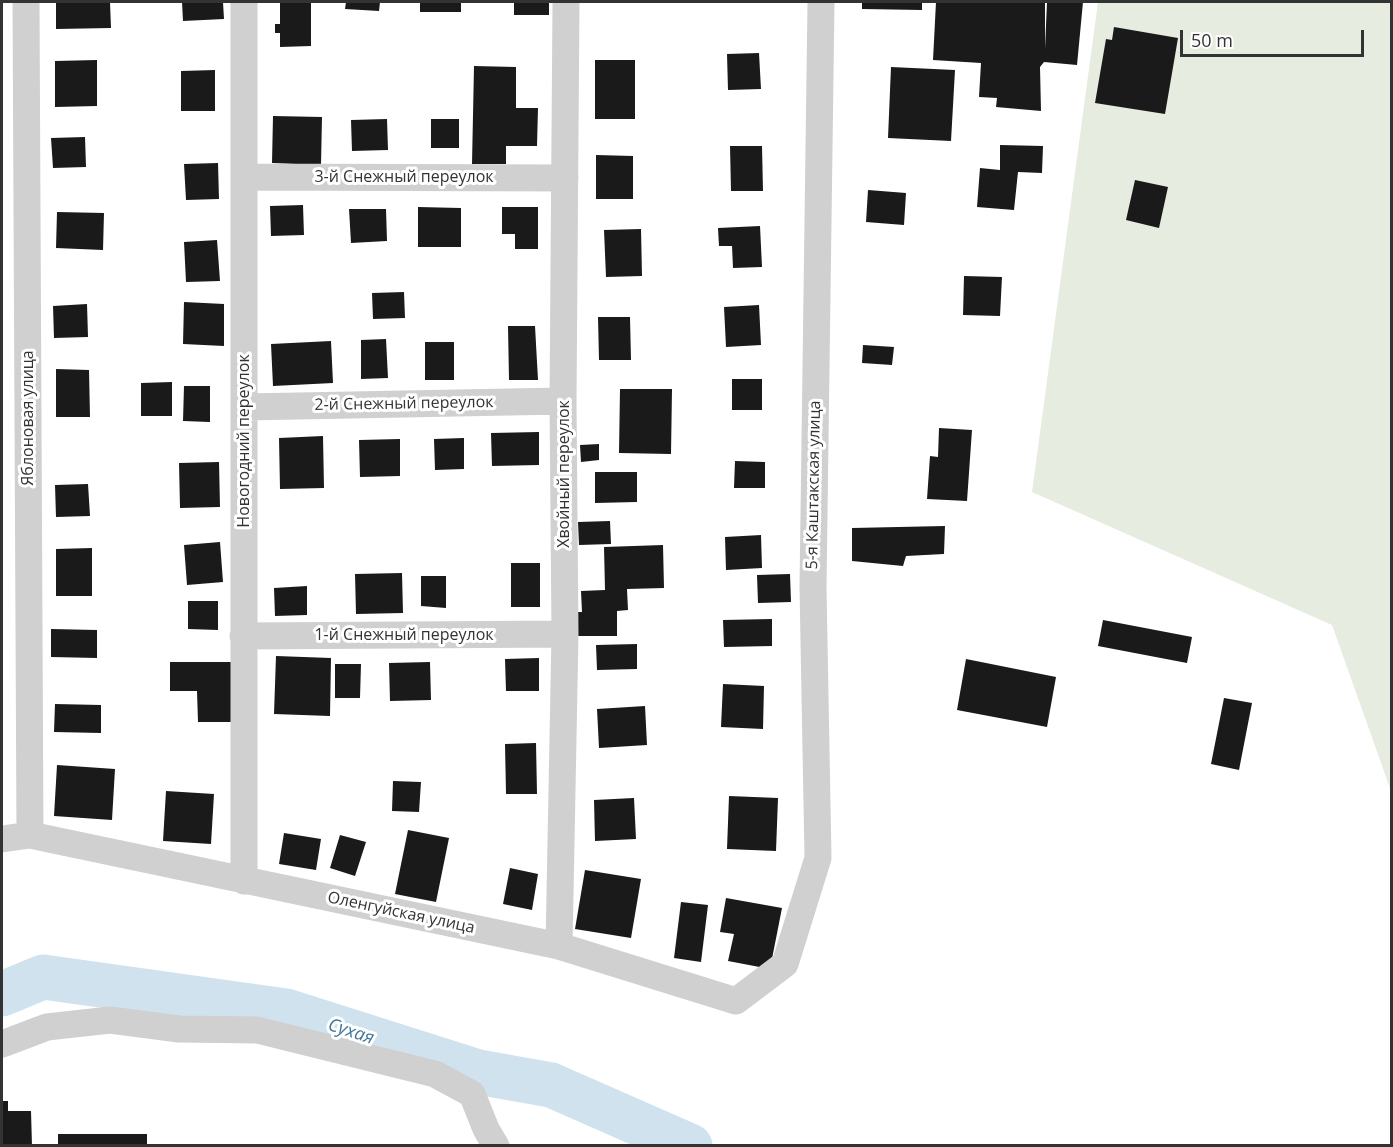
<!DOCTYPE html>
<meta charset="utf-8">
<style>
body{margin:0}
#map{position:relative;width:1393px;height:1147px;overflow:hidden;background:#fff;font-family:"Open Sans",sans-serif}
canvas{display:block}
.frame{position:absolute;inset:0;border:3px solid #333;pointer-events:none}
.scale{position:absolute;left:1180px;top:30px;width:184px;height:27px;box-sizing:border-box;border:3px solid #333;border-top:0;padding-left:8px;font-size:18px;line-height:21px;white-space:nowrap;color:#333;-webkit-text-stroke:4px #fff;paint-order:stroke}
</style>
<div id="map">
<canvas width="1393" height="1147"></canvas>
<div class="frame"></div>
<div class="scale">50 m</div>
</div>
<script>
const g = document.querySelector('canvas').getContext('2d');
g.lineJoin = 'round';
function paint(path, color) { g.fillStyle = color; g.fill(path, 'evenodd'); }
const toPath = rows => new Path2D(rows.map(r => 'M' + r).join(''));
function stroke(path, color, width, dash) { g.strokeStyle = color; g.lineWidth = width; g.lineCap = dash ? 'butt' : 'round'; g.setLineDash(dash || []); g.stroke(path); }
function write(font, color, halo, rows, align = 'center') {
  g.font = font + ' "Open Sans",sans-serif'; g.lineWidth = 6; g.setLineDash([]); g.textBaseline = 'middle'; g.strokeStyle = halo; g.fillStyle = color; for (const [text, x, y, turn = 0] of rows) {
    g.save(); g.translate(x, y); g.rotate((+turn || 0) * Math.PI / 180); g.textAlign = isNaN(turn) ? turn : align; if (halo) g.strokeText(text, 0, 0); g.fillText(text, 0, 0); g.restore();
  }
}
paint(toPath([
 [1098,2,1391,2,1391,791,1332,625,1032,492]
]), '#e6ecdf');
stroke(toPath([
 [2,994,43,977,286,1011,478,1072,551,1085,690,1146]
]), '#cfe2ee', 45);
paint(toPath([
 [56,2,110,2,111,28,56,29],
 [182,2,223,2,224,19,183,21],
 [280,2,311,2,311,46,280,47,280,33,275,33,275,24,280,24],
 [346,2,380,2,379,11,345,9],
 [420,2,461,2,461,12,420,12],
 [514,2,549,2,549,15,514,15],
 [862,2,922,2,922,10,862,9],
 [936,2,1045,2,1045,49,1047,2,1083,2,1077,65,1044,62,1040,67,1041,111,996,107,997,98,979,97,981,63,933,60],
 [1114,27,1178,38,1165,114,1095,103,1106,39,1112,40],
 [759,53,761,89,728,90,727,54],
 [97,60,97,106,55,107,55,61],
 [595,60,635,60,635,119,595,119],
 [474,66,516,67,516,108,538,108,537,146,506,146,506,164,472,164],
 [891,67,955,70,951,141,888,138],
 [215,70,215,111,181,111,181,71],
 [273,116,322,117,321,165,272,163],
 [387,119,388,150,352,151,351,120],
 [431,119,459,119,459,148,431,148],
 [85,137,86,167,53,168,51,138],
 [1000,145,1043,146,1042,173,1018,172,1014,210,977,207,980,168,1000,170],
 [730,146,762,146,763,191,731,191],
 [596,155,633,156,633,199,596,199],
 [218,163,219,199,186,200,184,164],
 [1135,180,1168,187,1159,228,1126,220],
 [868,190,906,193,904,225,866,222],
 [303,205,304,235,271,236,270,206],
 [418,207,461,208,461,247,418,247],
 [502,207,538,207,538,249,515,249,515,234,502,234],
 [349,209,386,209,387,241,351,243],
 [57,212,104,213,103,250,56,248],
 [760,226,762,267,733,268,732,246,719,246,718,228],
 [641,229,642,276,606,277,604,230],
 [217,240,220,281,186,282,184,242],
 [964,276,1002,277,1000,316,963,315],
 [404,292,405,318,373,319,372,293],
 [184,302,224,304,224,346,183,344],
 [87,304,88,337,54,338,53,306],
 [759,305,761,345,726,347,724,307],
 [598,317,630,317,631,360,599,360],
 [508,326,535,326,538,380,509,380],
 [386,339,388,378,361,379,361,340],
 [331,341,333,383,273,386,271,344],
 [425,342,454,342,454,380,425,380],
 [863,345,894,347,892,365,862,363],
 [56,369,89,370,90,417,56,417],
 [732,379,762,379,762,410,732,410],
 [172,382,172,416,141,416,141,383],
 [184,386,210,386,210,422,183,421],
 [620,389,672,389,671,454,619,453],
 [939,428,972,430,967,501,927,499,930,456,938,457],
 [539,432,539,465,492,466,491,433],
 [323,436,324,488,280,489,279,438],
 [464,438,464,469,435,470,434,439],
 [400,439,400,476,360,477,359,440],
 [599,444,599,460,581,462,580,445],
 [735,461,765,462,765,488,734,488],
 [219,462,220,507,180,508,179,463],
 [595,472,637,472,637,502,595,503],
 [88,484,90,516,56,517,55,485],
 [610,521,611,544,579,545,578,522],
 [945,526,944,554,906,556,903,566,852,561,852,528],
 [761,535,762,568,726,570,725,537],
 [220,542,223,582,187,585,184,545],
 [663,545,664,588,627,589,628,610,617,611,617,636,576,636,576,612,582,612,581,591,605,590,604,547],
 [92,548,92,596,56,596,56,549],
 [511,563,540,563,540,607,511,607],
 [402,573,403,613,356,614,355,574],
 [790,574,791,602,758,603,757,575],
 [421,576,446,576,446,608,421,606],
 [307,586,307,615,275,616,274,588],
 [188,601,218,601,218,630,188,629],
 [772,619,772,646,724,647,723,620],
 [1103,620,1192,637,1187,663,1098,646],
 [51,629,97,630,97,658,51,657],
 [637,644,637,669,597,670,596,645],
 [276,656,331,658,330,716,274,714],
 [539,658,539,691,506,691,505,659],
 [966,659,1056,677,1047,727,957,710],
 [170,662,234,662,234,722,198,722,197,691,170,691],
 [430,662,431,700,390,701,389,663],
 [335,664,361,664,360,698,335,698],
 [723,684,764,686,763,729,721,727],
 [1224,698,1252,703,1239,770,1211,764],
 [55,704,101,705,101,733,54,732],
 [645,706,647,745,599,748,597,709],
 [536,743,537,794,506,794,505,744],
 [57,765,115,769,112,820,54,816],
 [393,781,421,782,419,812,392,811],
 [166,791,214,794,211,844,163,841],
 [729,796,778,798,776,851,727,849],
 [634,798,636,839,595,841,594,800],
 [408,830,449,838,436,902,395,894],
 [284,833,321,839,316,870,279,864],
 [340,835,366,842,355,876,330,868],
 [510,868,538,874,532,910,503,904],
 [585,870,641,879,631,938,575,929],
 [726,898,782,908,770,969,728,961,734,934,720,932],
 [681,902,708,905,701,962,674,958],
 [2,1101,8,1101,8,1111,31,1111,32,1146,2,1146],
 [58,1134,147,1134,147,1146,58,1146]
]), '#1a1a1a');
stroke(toPath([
 [26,2,30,835],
 [244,177,565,178],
 [245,407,563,401],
 [243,636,565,634],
 [2,839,30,835,559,946,736,1001,785,964,818,858,813,587,821,2],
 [244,881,244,2],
 [559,946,565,634,563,401,566,2],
 [2,1044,47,1027,110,1020,179,1029,257,1030,435,1074,472,1094,486,1129,496,1146]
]), '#d0d0d0', 27);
write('16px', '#333', '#fff', [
 ["3-й Снежный переулок",404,177],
 ["2-й Снежный переулок",404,404,-1],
 ["Яблоновая улица",28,418,-90],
 ["Новогодний переулок",244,441,-90],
 ["Хвойный переулок",564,474,-90],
 ["5-я Каштакская улица",814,485,-89],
 ["1-й Снежный переулок",404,635],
 ["Оленгуйская улица",401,913,12]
]);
write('italic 18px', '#3f7597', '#fff', [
 ["Сухая",351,1032,18]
]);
</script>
